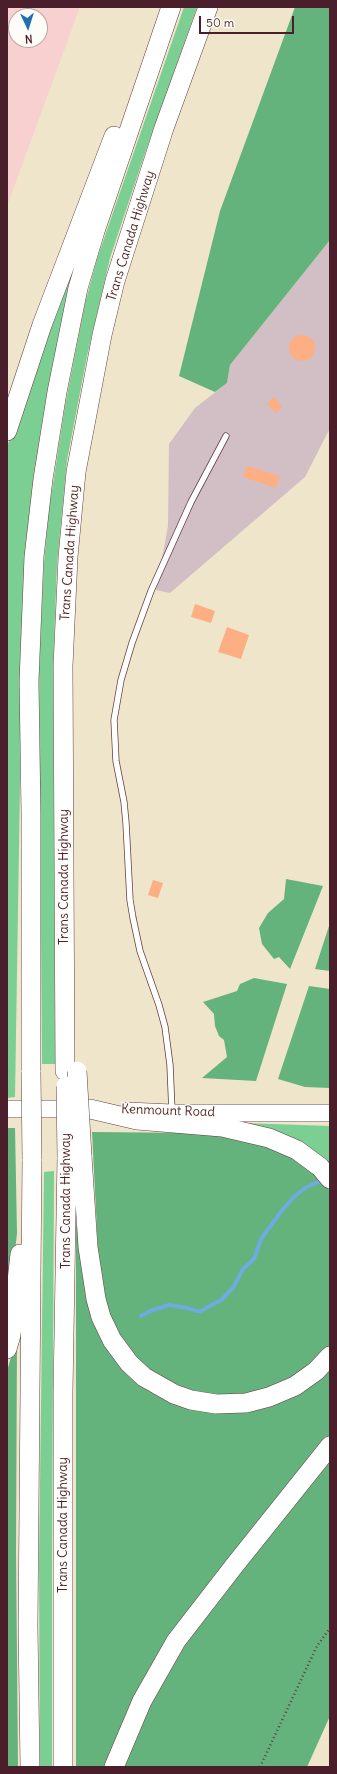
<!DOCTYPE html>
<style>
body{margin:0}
#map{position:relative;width:337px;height:1774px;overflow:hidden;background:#efe5ca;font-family:Delius,sans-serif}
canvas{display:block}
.frame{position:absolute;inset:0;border:8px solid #4a1f2b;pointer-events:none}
.north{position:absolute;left:8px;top:8px;width:40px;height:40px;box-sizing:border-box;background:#fdfcf7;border:1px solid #b5a4a5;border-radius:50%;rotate:176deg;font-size:11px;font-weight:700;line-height:16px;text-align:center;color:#4a1f2b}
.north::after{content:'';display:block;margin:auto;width:14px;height:18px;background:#1f6fb2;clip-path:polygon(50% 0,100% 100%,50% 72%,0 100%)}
.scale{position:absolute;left:199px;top:16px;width:95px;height:18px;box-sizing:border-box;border:2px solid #4a1f2b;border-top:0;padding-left:5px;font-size:12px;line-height:14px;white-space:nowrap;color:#4a1f2b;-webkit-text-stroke:3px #fdfcf7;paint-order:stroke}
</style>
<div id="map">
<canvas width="337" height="1774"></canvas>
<div class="frame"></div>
<div class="north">N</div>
<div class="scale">50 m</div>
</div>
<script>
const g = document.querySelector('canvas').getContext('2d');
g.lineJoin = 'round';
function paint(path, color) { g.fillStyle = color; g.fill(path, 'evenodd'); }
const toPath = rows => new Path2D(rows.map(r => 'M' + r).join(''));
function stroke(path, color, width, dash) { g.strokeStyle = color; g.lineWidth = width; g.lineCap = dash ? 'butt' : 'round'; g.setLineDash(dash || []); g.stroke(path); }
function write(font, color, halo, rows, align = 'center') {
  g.font = font + ' Delius,sans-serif'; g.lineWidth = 3; g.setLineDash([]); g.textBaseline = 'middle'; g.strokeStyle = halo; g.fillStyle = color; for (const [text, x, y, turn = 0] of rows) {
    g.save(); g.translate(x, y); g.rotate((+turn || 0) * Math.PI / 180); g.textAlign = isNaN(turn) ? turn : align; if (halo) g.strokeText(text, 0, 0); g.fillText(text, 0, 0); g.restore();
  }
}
paint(toPath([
 [7,7,80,7,7,206],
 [16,16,40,16,40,40,16,40]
]), '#f7d0cf');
paint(toPath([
 [330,240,330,430,328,432,305,477,170,593,156,590,168,526,169,444,195,408,227,383,230,365]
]), '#d2bec5');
paint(toPath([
 [184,7,197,7,145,153,110,258,87,356,67,460,57,564,53,667,55,1064,42,1064,39,668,44,562,49,510,65,406,85,303,98,256],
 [85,237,22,659,15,1097,7,1098,7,447,52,311],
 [243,1123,330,1126,330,1169],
 [54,1171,52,1561,52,1767,40,1767,39,1562,44,1172]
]), '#7bcf92');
paint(toPath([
 [295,7,330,7,330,240,230,365,227,383,215,392,179,376,220,211],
 [286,879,323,886,290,969,279,957,274,959,262,944,259,928,268,913,284,899],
 [330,923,330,971,315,969],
 [254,978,287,984,256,1081,202,1078,227,1057,224,1040,219,1036,215,1026,214,1014,203,1002,237,991,240,984],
 [309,986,330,989,330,1088,305,1087,278,1079],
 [7,1128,15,1128,17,1233,7,1327],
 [92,1132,200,1133,254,1141,299,1161,324,1183,330,1191,330,1345,323,1354,282,1385,233,1397,189,1391,155,1375,125,1347,107,1308,98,1251],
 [76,1222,84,1276,100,1337,204,1409,330,1366,330,1435,262,1521,108,1767,76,1767],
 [17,1337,16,1552,18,1767,7,1767,7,1371],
 [330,1460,330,1716,307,1767,122,1767,143,1717,192,1633]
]), '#64b27c');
stroke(toPath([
 [141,1316,150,1311,169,1305,188,1308,196,1311,201,1311,221,1300,233,1288,243,1269,254,1259,261,1239,283,1209,294,1197,305,1188,320,1181]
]), '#6cace0', 4);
paint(toPath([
 '289 348a13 13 0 1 1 26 0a13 13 0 1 1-26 0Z',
 [274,397,282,407,275,413,267,403],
 [247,466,280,476,276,488,243,477],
 [195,604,215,611,211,623,191,617],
 [227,627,249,635,241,659,218,652],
 [153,880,163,883,158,898,148,895]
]), '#fdaf83');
const lane = toPath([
 [172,1112,170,1065,165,1027,159,1005,140,951,133,918,130,900,126,823,124,802,116,761,114,720,121,680,132,643,151,591,191,502,226,436]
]);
const primary = toPath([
 [7,1109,80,1109],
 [128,1111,172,1113,330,1113]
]);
const highway = toPath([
 [7,431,42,325,114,136],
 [65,1071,63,666,68,557,76,472,102,335,115,281,164,128,208,7],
 [31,1072,31,814,29,681,34,557,43,479,57,392,78,288,95,231,171,7],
 [90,1109,137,1120,222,1127,269,1138,297,1150,320,1167,330,1179],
 [82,1156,88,1247,96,1299,101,1317,112,1340,129,1363,144,1377,174,1394,191,1400,216,1404,246,1403,269,1397,295,1386,316,1371,330,1356],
 [7,1349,11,1335,20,1254],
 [30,1767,28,1626,32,1159],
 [63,1767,63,1392,67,1157],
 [114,1767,142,1701,176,1641,234,1566,330,1446]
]);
stroke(lane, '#633d43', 7);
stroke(primary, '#633d43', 18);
stroke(highway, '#633d43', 20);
stroke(toPath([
 [260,1767,317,1646,330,1628]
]), '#633d43', 2.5, [1, 3]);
stroke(lane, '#fff', 5.5);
stroke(primary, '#fff', 17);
stroke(highway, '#fff', 19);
const highwayBridge = toPath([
 [77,1071,82,1156],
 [31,1072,32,1159],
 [66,1086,67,1157]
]);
stroke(highwayBridge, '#633d43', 20, []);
stroke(highwayBridge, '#fff', 19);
write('13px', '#4a1f2b', '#fdfcf7', [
 ["Trans Canada Highway",131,236,-73],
 ["Trans Canada Highway",70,553,-86],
 ["Trans Canada Highway",64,877,-90],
 ["Kenmount Road",168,1111,2],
 ["Trans Canada Highway",66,1201,-90],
 ["Trans Canada Highway",63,1525,-90]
]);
</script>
